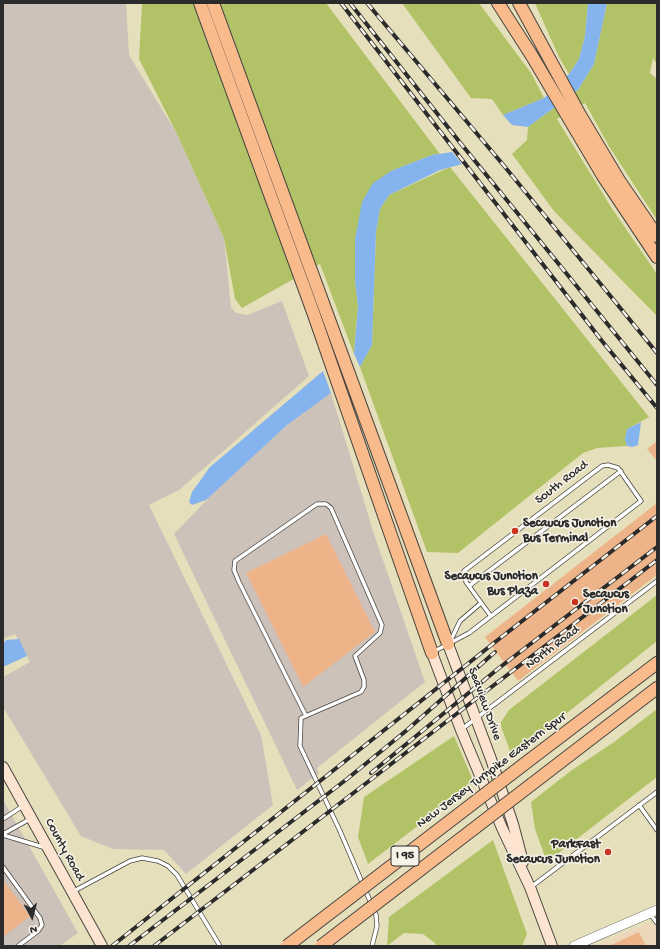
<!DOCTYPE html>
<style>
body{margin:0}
#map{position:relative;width:660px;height:949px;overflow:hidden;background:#e6dfbb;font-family:"Gochi Hand",sans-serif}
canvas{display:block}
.frame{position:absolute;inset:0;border:4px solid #2b2b2b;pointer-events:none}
.north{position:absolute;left:12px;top:897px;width:40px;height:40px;-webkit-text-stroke:3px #f7f3e8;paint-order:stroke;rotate:173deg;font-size:11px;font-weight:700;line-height:16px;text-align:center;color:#2b2b2b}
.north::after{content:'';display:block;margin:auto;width:14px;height:18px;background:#2b2b2b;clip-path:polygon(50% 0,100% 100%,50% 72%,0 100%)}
</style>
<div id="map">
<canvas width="660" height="949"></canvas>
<div class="frame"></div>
<div class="north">N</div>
</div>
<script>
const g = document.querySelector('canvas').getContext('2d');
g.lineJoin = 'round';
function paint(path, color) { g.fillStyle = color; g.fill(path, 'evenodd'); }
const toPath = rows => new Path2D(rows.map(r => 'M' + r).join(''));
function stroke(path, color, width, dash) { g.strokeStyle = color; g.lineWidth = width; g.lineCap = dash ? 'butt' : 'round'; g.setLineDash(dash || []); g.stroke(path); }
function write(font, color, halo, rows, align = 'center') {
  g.font = font + ' "Gochi Hand",sans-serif'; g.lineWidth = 3; g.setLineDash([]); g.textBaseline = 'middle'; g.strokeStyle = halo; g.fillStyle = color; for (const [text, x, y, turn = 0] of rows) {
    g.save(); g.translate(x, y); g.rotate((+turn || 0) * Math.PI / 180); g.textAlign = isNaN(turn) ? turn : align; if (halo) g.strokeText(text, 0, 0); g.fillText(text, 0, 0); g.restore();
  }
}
paint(toPath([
 [657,920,657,946,594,946,651,922]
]), '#edd7bb');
paint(toPath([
 [3,3,126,3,129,55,177,134,224,238,231,307,236,313,247,315,282,301,309,376,179,490,149,505,261,735,273,805,186,874,164,850,113,849,81,836,3,707,3,677,30,662,15,634,3,639],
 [331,393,374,534,425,682,317,768,319,773,297,790,174,534,223,483,287,425],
 [3,800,78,933,60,946,3,946]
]), '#ccc2b9');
paint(toPath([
 [142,3,326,3,440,154,432,155,391,171,355,239,355,280,358,306,354,354,320,264,242,308,235,299,224,238,177,134,139,59],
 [402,3,479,3,531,73,544,98,503,115,492,99,471,98],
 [535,3,588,3,585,36,579,59,569,74,559,57],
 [607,3,657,3,657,63,656,63,653,58,650,73,657,79,657,220,610,148,585,103,557,119,611,207,657,274,657,316,554,211,512,154,527,140,528,127,578,90,594,64],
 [450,167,649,417,627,429,625,439,627,446,597,448,583,453,458,553,427,552,360,367,372,345,376,232,380,209,389,195],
 [657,595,657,641,512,757,501,726,501,722,509,710],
 [657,709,657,777,547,862,535,829,531,802,572,770,614,742],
 [454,736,474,783,368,864,358,837,364,797],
 [493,840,527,934,522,946,436,946,435,943,423,934,404,933,387,946,389,917]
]), '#b2c367');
paint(toPath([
 [588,3,607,3,594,64,578,90,528,127,512,125,503,115,544,98,569,74,579,59,585,36],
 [452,152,462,164,440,170,389,195,380,209,376,232,372,345,360,367,354,354,358,306,355,280,355,239,362,202,373,183,391,171,432,155],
 [323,371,331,393,287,425,206,500,192,505,189,502,192,492,210,467],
 [641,422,638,445,633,447,627,446,625,439,627,429],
 [19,639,27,656,3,667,3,644,6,640]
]), '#84b3ee');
paint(toPath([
 [657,441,657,461,647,449],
 [657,503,657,575,518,681,485,637],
 [326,534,375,632,303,687,246,573],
 [3,880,30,916,3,937],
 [639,932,646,946,609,946]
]), '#edb48a');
const service = toPath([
 [469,586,621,471],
 [450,642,460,621,481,603],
 [433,652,469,633,641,501,618,468,608,465,602,466,464,571,466,582,490,615],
 [306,716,239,582,234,570,235,561,317,504,326,504,331,508,382,625,380,633,355,656,364,680,364,687,361,692,301,718,300,746,340,831,376,915,377,926,372,946],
 [462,729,657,581],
 [639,805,657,830],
 [3,819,23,806],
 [3,834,30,819],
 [3,835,46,848],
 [3,867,40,918,42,925,38,931,18,946],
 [531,887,657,792],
 [74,891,130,861,142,858,158,861,168,866,177,875,220,946],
 [650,914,657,923]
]);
const tertiary = toPath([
 [574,946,657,910]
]);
const secondary = toPath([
 [448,644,491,759,513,824,523,862],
 [432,653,461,730,502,828,530,887,552,946],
 [3,767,102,946]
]);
const motorway = toPath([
 [200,3,313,312,432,653],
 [213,3,448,644],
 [498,3,532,56,603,176,657,257],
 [519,3,580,115,620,182,657,236],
 [523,765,657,663],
 [532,784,657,688]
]);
stroke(service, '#474641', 5);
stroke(tertiary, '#474641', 10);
stroke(secondary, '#474641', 12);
stroke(motorway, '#474641', 14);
stroke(service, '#fff', 3.5);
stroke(tertiary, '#fff', 9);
stroke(secondary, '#fde4d1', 10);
stroke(motorway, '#fabb8c', 12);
const rail = toPath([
 [341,3,602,341,657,408],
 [350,3,458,140,657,385],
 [367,3,505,167,657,353],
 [371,773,499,668,657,547],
 [112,946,499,639,657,516],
 [129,946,347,779,407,730,495,652],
 [154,946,657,560]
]);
stroke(rail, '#2b2b2b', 4);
stroke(rail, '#f7f3e8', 2.5, [8]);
const motorwayBridge = toPath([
 [287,946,523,765],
 [321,946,532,784]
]);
stroke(motorwayBridge, '#474641', 14, []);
stroke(motorwayBridge, '#fabb8c', 12);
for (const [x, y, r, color] of [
 [515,531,4,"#c8321e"],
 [546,584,4,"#c8321e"],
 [575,602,4,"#c8321e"],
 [608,852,4,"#c8321e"]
]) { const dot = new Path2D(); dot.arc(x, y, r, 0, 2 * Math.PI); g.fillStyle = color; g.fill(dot); stroke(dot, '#f7f3e8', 1.5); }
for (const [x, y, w] of [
 [405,856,28]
]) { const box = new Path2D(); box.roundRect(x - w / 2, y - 10, w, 20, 3); g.fillStyle = '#f7f3e8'; g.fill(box); stroke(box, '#2b2b2b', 1); }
write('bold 12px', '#2b2b2b', null, [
 ["I 95",405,856]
]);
write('13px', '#2b2b2b', '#f7f3e8', [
 ["South Road",562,483,-38],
 ["North Road",553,648,-37],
 ["Seaview Drive",484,704,70],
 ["New Jersey Turnpike Eastern Spur",492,771,-37],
 ["County Road",64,850,61]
]);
write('bold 13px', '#2b2b2b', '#f7f3e8', [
 ["Secaucus Junction",523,524],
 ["Bus Terminal",523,539],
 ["Secaucus Junction",538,577,"right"],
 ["Bus Plaza",538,592,"right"],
 ["Secaucus",583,595],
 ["Junction",583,610],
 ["ParkFast",600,845,"right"],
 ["Secaucus Junction",600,860,"right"]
], 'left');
</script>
